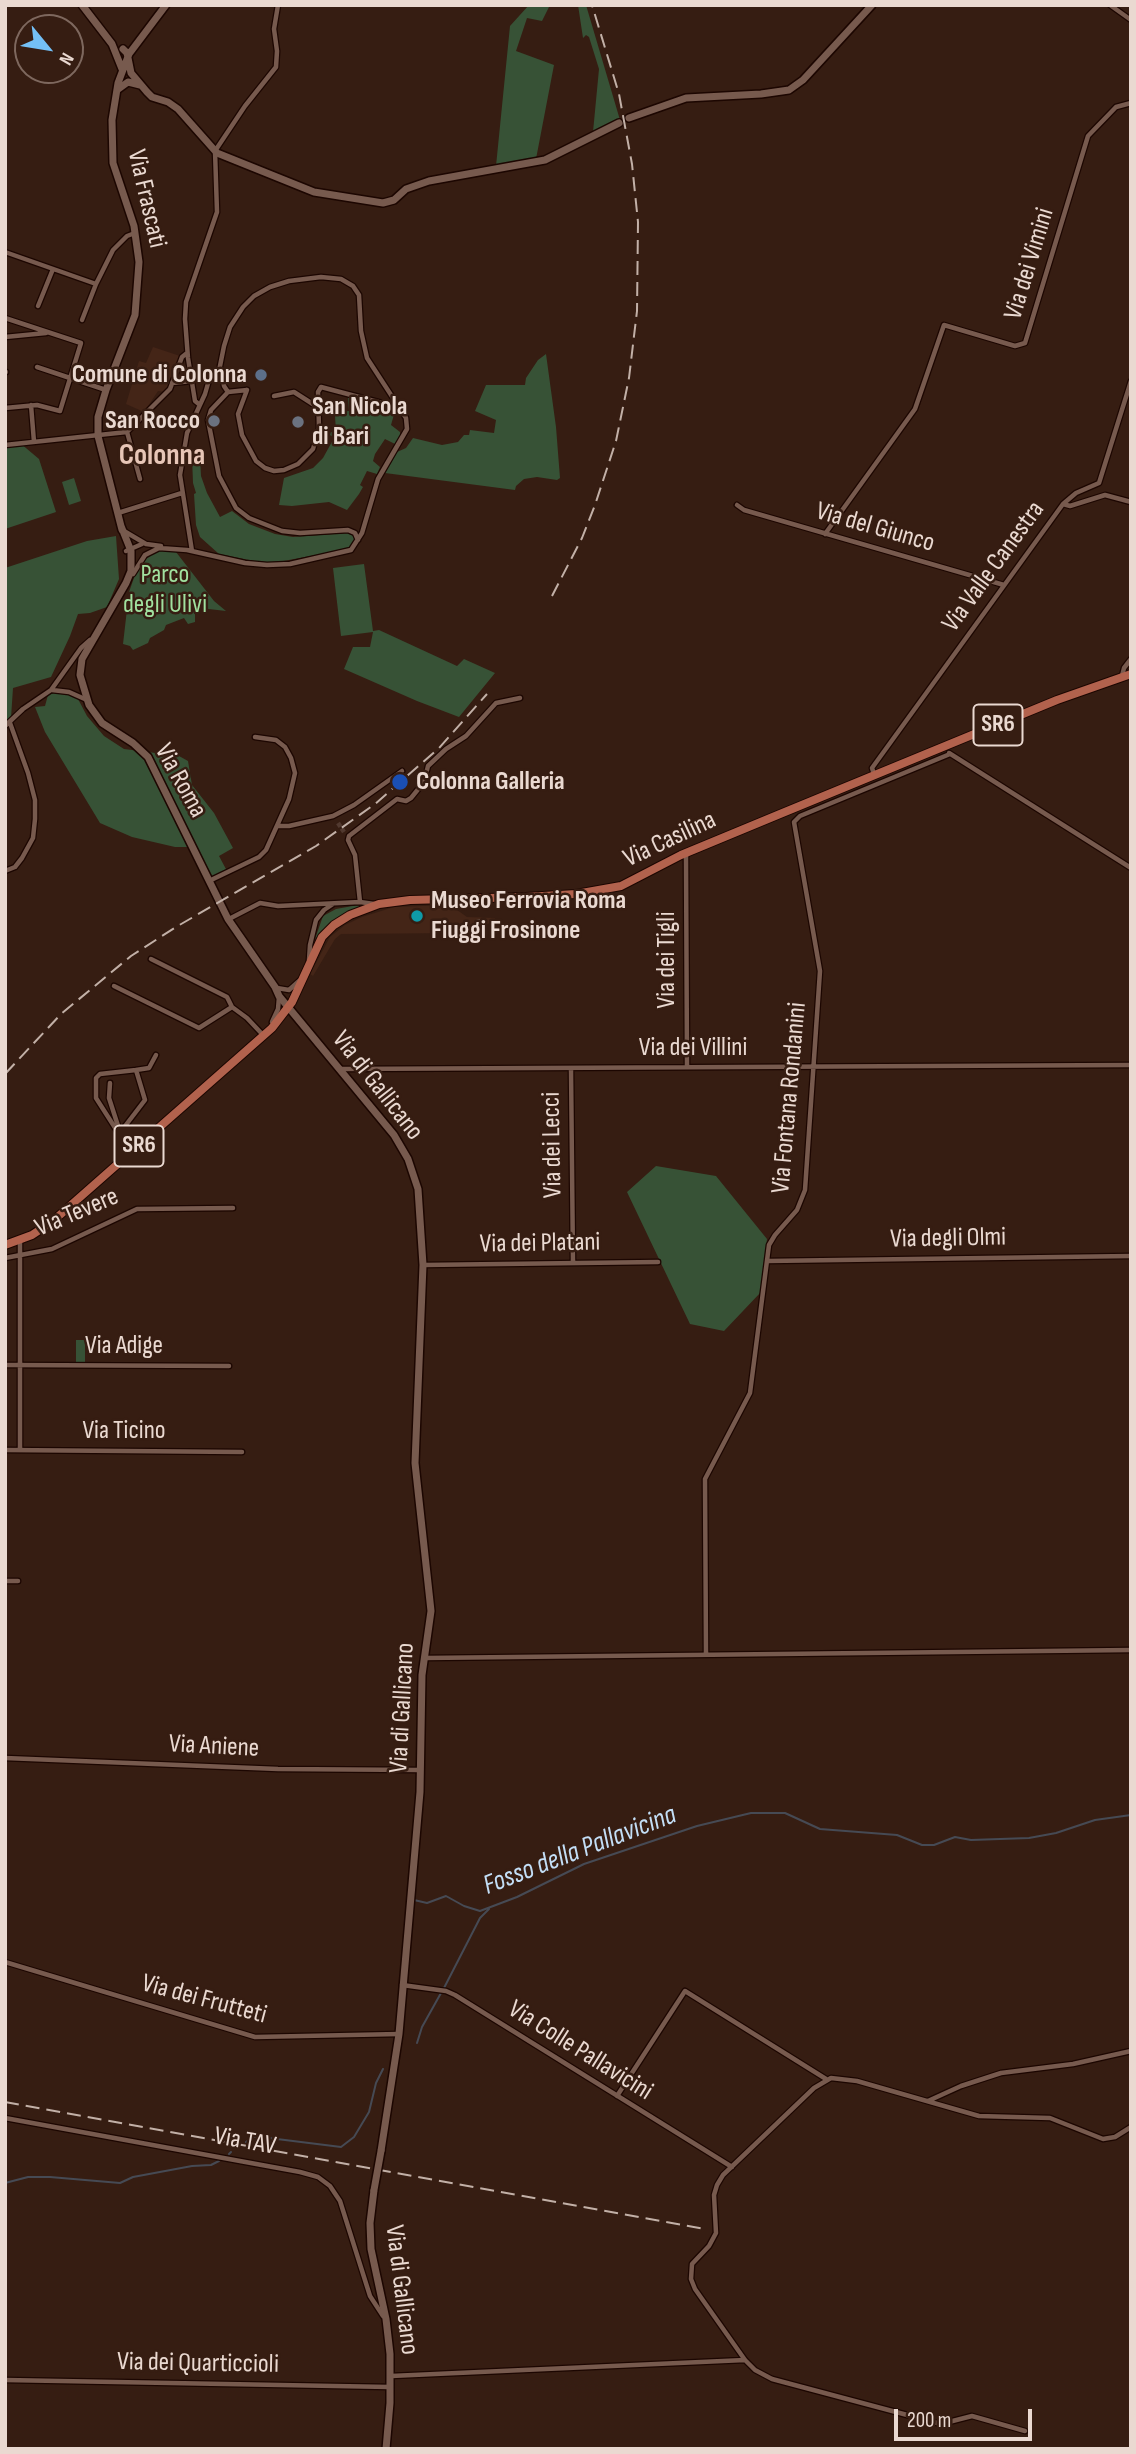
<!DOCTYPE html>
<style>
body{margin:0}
#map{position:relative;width:1136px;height:2454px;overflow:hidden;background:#361d12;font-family:"Sofia Sans Condensed",sans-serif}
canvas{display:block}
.frame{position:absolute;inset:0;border:7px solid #ead9d1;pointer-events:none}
.north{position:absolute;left:14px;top:14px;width:70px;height:70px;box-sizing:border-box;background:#361d12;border:2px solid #7e685e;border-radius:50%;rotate:120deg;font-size:19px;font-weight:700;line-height:28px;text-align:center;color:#ead9d1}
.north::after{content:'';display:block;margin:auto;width:24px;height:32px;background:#74c0f6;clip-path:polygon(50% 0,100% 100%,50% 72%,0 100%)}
.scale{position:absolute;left:894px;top:2409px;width:138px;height:32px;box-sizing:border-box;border:4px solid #ead9d1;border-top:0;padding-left:9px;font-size:21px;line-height:24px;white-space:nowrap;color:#ead9d1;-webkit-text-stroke:5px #361d12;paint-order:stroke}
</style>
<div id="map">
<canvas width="1136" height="2454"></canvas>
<div class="frame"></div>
<div class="north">N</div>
<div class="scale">200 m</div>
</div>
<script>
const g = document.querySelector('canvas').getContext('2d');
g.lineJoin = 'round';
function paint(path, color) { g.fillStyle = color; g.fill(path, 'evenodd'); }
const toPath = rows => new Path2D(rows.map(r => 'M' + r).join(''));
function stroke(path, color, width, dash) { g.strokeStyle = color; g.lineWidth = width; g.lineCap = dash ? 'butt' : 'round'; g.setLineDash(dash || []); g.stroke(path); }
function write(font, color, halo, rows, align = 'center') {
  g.font = font + ' "Sofia Sans Condensed",sans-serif'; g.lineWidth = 5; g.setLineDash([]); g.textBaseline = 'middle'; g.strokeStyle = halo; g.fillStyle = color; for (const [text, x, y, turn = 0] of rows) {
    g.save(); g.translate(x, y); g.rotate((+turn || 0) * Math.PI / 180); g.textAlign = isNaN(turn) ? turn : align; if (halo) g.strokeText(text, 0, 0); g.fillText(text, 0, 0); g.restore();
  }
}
paint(toPath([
 [153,347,180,356,168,387,165,392,158,391,144,412,126,404,139,361,146,363],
 [450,905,467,917,495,918,495,922,474,927,466,926,459,933,341,934,335,939,313,976,310,974,330,937,345,925,362,917,394,907]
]), '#442517');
paint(toPath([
 [529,5,550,5,542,21,527,18,516,51,554,65,536,159,496,166,510,26],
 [578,5,586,5,620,120,593,132,599,69,589,37,586,35,583,38],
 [546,354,556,427,560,478,557,480,537,477,524,479,516,486,515,490,385,473,397,452,406,448,413,438,442,445,458,442,464,435,469,435,470,430,494,433,496,420,475,411,486,385,525,385,526,378,538,360],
 [348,396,395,411,391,425,400,432,400,436,395,444,385,439,375,454,373,461,380,467,377,474,367,471,360,485,363,487,359,494,347,510,329,502,292,506,279,505,284,478,313,468,323,458,334,438,330,435,331,432,336,432,335,416,329,416,329,412,349,411],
 [20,443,39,459,56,512,5,529,5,445],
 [192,457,200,457,201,476,207,493,220,517,232,511,249,524,275,534,293,537,347,533,354,536,355,542,351,547,343,550,278,562,259,562,219,554,200,537,196,525,194,494,196,493,193,483],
 [74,478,81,501,69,505,62,482],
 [116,536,119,579,107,607,90,613,78,614,70,636,51,677,13,688,11,718,5,722,5,568,87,541],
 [157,550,176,552,214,601,226,611,200,608,195,610,195,622,188,624,184,618,166,625,164,630,150,638,148,643,133,650,130,646,123,644,129,592,135,575,144,561],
 [364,564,373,631,379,630,457,666,464,659,495,673,459,717,417,701,344,669,353,647,370,647,373,632,341,636,333,568],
 [60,691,78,699,87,716,104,736,124,749,179,756,188,761,192,785,214,813,233,848,219,856,227,871,211,878,195,847,175,847,132,837,100,823,45,732,35,707,45,706,48,695],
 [358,905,361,907,331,923,315,939,323,916,336,909],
 [656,1166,716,1176,767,1239,761,1292,724,1331,690,1324,627,1192],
 [76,1340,85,1340,85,1362,76,1362]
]), '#375236');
stroke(toPath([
 [414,1900,427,1903,446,1896,464,1906,480,1911,517,1897,584,1864,697,1826,751,1813,785,1813,820,1829,897,1835,922,1845,934,1845,955,1837,971,1840,1029,1838,1056,1833,1095,1820,1131,1815],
 [444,1988,480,1918,489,1909],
 [417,2043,422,2027,441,1993],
 [246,2142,252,2137,261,2137,341,2147,354,2137,369,2112,376,2083,383,2069],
 [229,2154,231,2152],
 [5,2183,28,2177,50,2177,120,2183,133,2177,192,2166,211,2165,219,2161]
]), '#464a54', 2);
stroke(toPath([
 [338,823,344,832]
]), '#51392f', 4.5, [4.5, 2]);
const street = toPath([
 [1110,5,1131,20],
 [5,252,96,284],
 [38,306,53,269],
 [5,318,81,343,60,411,37,405,5,408],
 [82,320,96,284,113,250,127,236,135,233],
 [5,337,46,333],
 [37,367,106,390],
 [5,372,6,372],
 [172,383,192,381],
 [247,390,238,414,242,435,256,461,265,468,274,471,284,470,298,464,313,449,319,428,318,392,321,387,397,407],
 [228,392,211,410,208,420,219,476,236,508,249,518,282,531,300,533,348,530,355,533,358,540],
 [228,392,247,390],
 [274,396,294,392,319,408],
 [31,405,34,442],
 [200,405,195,401,188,358,185,319,186,302,217,212,215,151,245,106,276,67,277,51,274,29,278,5],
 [127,432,140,479],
 [5,445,127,432,170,389,182,357,187,353],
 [1063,504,1070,506,1105,495,1131,502],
 [737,505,744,510,1004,585],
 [118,513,182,493],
 [124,531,146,544,161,546],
 [825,534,915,409,944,325,1015,346,1025,343,1088,136,1116,107,1131,103],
 [126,551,142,544],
 [192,551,180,475,187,433,205,394,211,373,217,371,222,373,224,386,228,392],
 [133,574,145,555,159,548,187,550,245,563,267,565,290,564,351,550,362,533,378,479,407,429,406,418,367,358,361,331,359,295,353,286,341,279,321,277,289,281,270,287,254,296,243,307,230,327,224,346,219,371],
 [1122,676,1124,668,1131,659],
 [52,690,69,692,87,700],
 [5,726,23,709,51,690,81,648,90,640],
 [949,753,1131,868],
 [874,774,872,768,1063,504,1076,493,1099,483,1131,381],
 [278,826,289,826,333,816,354,805,402,771],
 [686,854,687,1067],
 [5,871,15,867,22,858,33,838,35,819,35,800,28,773,10,723],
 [209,881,259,857,266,850,289,799,295,773,291,758,285,747,276,740,255,737],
 [360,902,355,855,348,840,349,836,397,799,406,801,411,798,424,782,428,766,446,749,466,736,496,703,520,698],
 [229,919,260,903,278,906,360,902,374,904],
 [151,959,227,997,232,1007,247,1018,263,1035],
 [309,960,310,945,316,920,324,910,333,904],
 [114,986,199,1028,232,1007],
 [277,988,289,990,299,981],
 [272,1022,278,1009,279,997],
 [571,1068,573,1263],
 [341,1069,1131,1065],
 [136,1070,149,1068,156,1055],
 [110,1083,109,1098,120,1132],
 [119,1134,96,1098,96,1078,100,1074,136,1070,145,1100,119,1134,131,1152],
 [20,1241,20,1450],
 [5,1258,52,1249,137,1209,233,1208],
 [767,1261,1131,1256],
 [423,1265,658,1262],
 [5,1365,229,1366],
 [5,1450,242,1452],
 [5,1581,18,1581],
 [706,1654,705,1479,750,1393,769,1245,775,1235,797,1210,805,1190,820,971,794,822,800,816,950,754],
 [425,1658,1131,1650],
 [5,1758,278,1769,420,1770],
 [5,1962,255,2037,399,2034],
 [402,1985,446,1991,455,1995,732,2167],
 [617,2096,685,1991,826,2079],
 [928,2101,961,2086,1001,2073,1073,2064,1131,2051],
 [5,2118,300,2172,318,2177,330,2186,340,2201,370,2296,383,2316],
 [391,2376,745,2360],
 [5,2380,390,2387],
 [1025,2431,972,2416,941,2424,772,2379,755,2370,745,2360,695,2289,691,2279,692,2264,709,2246,716,2233,714,2195,717,2185,723,2175,814,2088,831,2078,857,2081,979,2116,1050,2118,1103,2139,1115,2137,1131,2127]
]);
const secondary = toPath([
 [82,5,112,44,122,69],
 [123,49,127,53,131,73,147,92,152,97,168,102,178,109,217,153,314,192,383,203,394,200,406,189,429,181,545,160,619,123],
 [117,90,128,82,140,85],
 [629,118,686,98,761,94,789,90,803,80,872,5],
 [121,526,131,551,131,571,126,583,82,659,80,675,89,705,102,723,133,743,148,757,228,919,275,987,279,996,394,1135,408,1159,418,1189,423,1265,415,1463,431,1611,422,1675,420,1792,399,2034,381,2151],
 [122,530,98,436,98,417,106,390,135,315,139,262,134,226,113,163,112,120,118,83,129,54,166,5],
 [374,2190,370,2223,371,2249,386,2319,390,2354,390,2403,386,2449]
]);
const primary = toPath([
 [5,1245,32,1235,53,1221,272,1028,292,1002,322,937,334,925,350,915,379,904,410,900,526,897,576,894,621,886,681,855,780,814,1057,700,1131,674]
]);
stroke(street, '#1c0601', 7);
stroke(secondary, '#1c0601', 10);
stroke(primary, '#1c0601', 10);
stroke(street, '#775a4e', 4.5);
stroke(secondary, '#775a4e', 7);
stroke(primary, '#b2624d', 8);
stroke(toPath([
 [552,596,582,538,595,505,616,441,629,378,637,311,638,222,632,164,619,94,592,5],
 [476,921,484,920],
 [5,1074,61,1014,131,956,176,927,316,846,375,804,439,748,487,694],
 [5,2102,705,2229]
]), '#c2b0a7', 2, [14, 7]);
const secondaryBridge = toPath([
 [374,2190,381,2151]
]);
stroke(secondaryBridge, '#1c0601', 10, []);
stroke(secondaryBridge, '#775a4e', 7);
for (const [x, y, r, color] of [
 [261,375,7,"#5c6f8a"],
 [214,421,7,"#6b7280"],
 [298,422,7,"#6b7280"],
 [400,782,9,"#1a4fb4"],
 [417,916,7,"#0f9aa8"]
]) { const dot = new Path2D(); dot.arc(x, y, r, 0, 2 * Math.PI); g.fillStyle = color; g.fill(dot); stroke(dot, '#361d12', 2.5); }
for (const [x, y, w] of [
 [998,725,49],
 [139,1146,49]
]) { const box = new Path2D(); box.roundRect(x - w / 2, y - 20.5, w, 41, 5); g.fillStyle = '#361d12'; g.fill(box); stroke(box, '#ead9d1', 2); }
write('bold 24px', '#ead9d1', null, [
 ["SR6",998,725],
 ["SR6",139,1146]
]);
write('26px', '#ead9d1', '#361d12', [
 ["Via Frascati",146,199,77],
 ["Via dei Vimini",1030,264,-73],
 ["Via del Giunco",875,528,16],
 ["Via Valle Canestra",994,567,-54],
 ["Via Roma",180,781,61],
 ["Via Casilina",670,840,-25],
 ["Via dei Tigli",667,960,-90],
 ["Via dei Villini",693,1048],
 ["Via di Gallicano",377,1086,52],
 ["Via Fontana Rondanini",790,1098,-85],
 ["Via dei Lecci",553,1145,-91],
 ["Via Tevere",77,1213,-23],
 ["Via degli Olmi",948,1239,-1],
 ["Via dei Platani",540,1244,-1],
 ["Via Adige",124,1346],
 ["Via Ticino",124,1431],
 ["Via di Gallicano",403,1708,-87],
 ["Via Aniene",214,1747,3],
 ["Via dei Frutteti",204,2000,15],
 ["Via Colle Pallavicini",580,2051,32],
 ["Via TAV",245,2142,10],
 ["Via di Gallicano",401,2290,83],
 ["Via dei Quarticcioli",198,2364,1]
]);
write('bold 26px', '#ead9d1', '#361d12', [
 ["Comune di Colonna",247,375,"right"],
 ["San Nicola",312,407],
 ["di Bari",312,437],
 ["San Rocco",200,421,"right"],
 ["Colonna Galleria",416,782],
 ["Museo Ferrovia Roma",431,901],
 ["Fiuggi Frosinone",431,931]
], 'left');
write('26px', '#a1e19f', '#361d12', [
 ["Parco",165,575],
 ["degli Ulivi",165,605]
]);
write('italic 28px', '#c3def6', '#361d12', [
 ["Fosso della Pallavicina",580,1851,-21]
]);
write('bold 30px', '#e7c6b7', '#361d12', [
 ["Colonna",162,456]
]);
</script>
